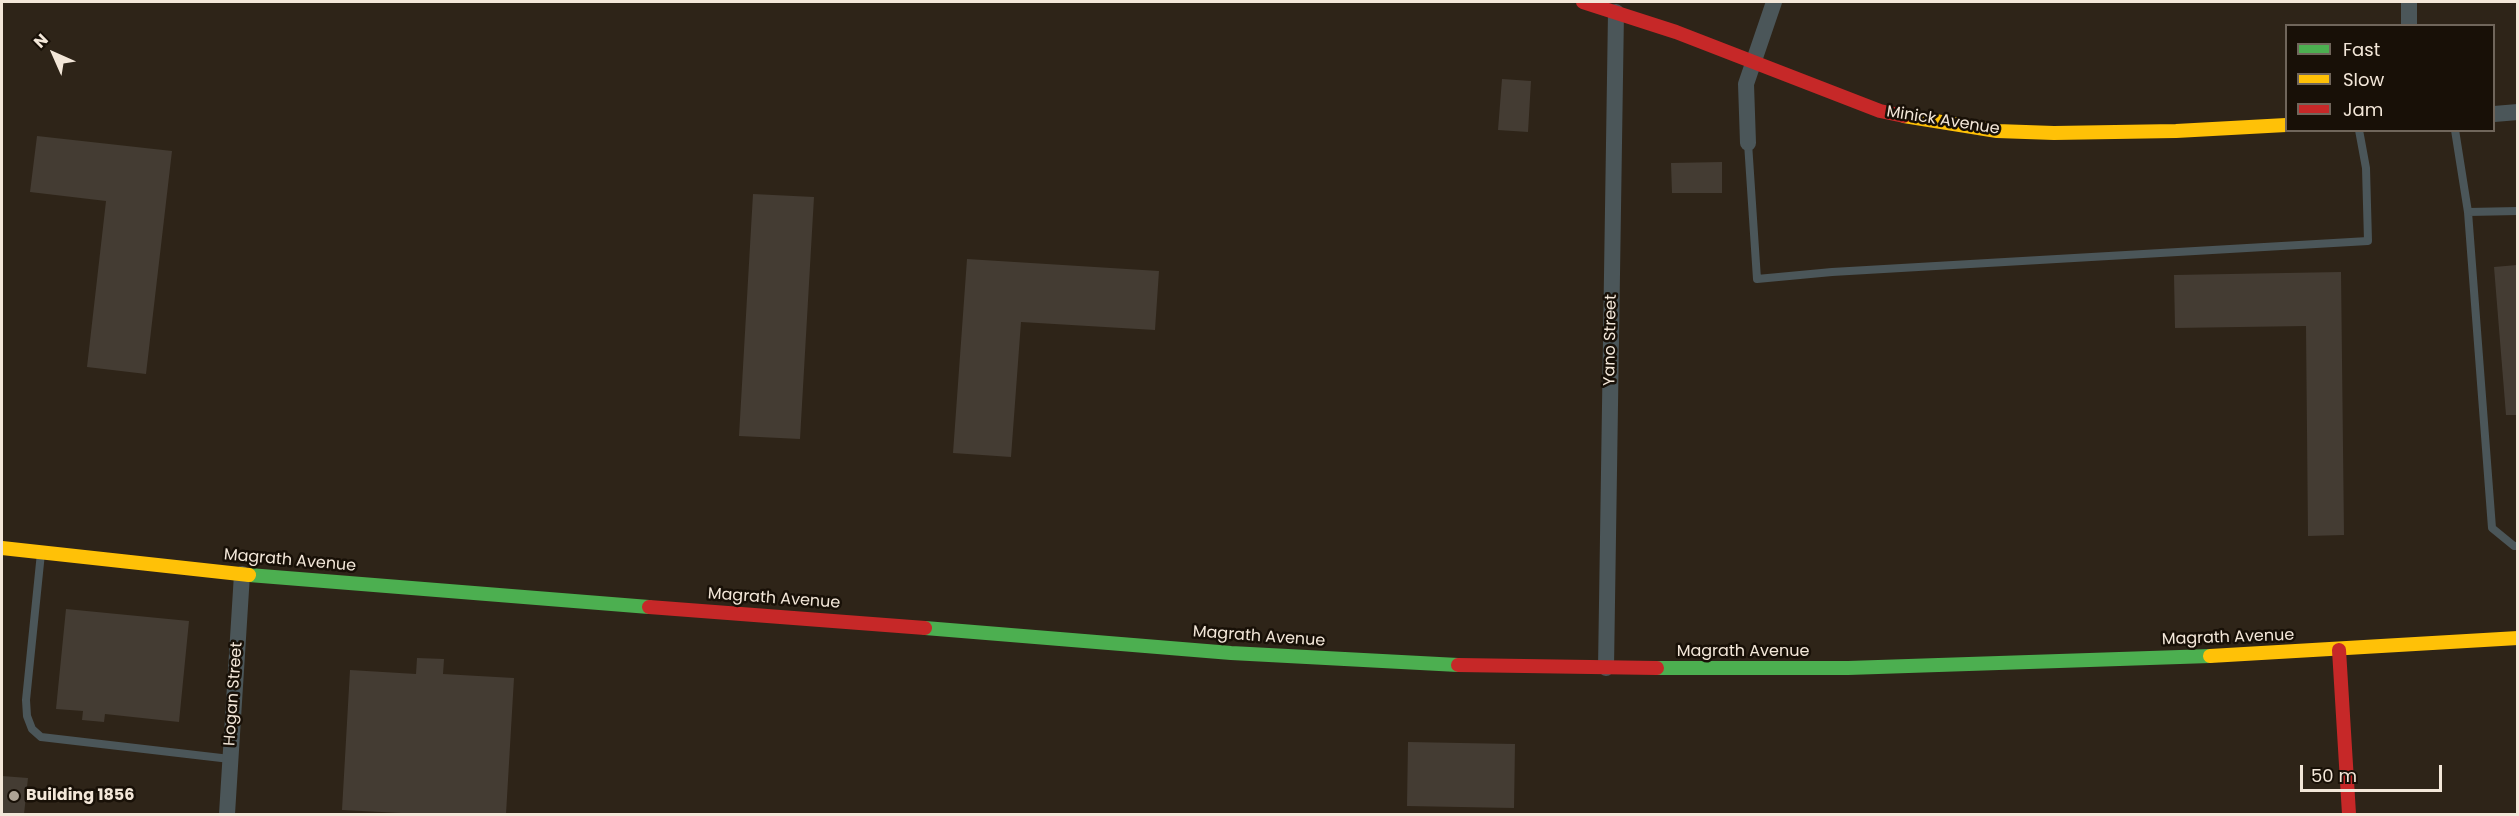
<!DOCTYPE html>
<style>
body{margin:0}
#map{position:relative;width:2519px;height:816px;overflow:hidden;background:#2e2418;font-family:Poppins,sans-serif}
canvas{display:block}
.frame{position:absolute;inset:0;border:3px solid #f3e7d9;pointer-events:none}
.legend{position:absolute;left:2285px;top:24px;width:210px;height:108px;box-sizing:border-box;background:#181007;border:2px solid #70665b;margin:0;padding:8px 10px;list-style:none;font-size:18px;color:#f3e7d9}
.legend li{display:flex;align-items:center;gap:12px;height:30px}
.legend b{width:30px;border:2px solid #70665b}
.north{position:absolute;left:24px;top:24px;width:60px;height:60px;-webkit-text-stroke:4px #181007;paint-order:stroke;rotate:315deg;font-size:16px;font-weight:700;line-height:24px;text-align:center;color:#f3e7d9}
.north::after{content:'';display:block;margin:auto;width:21px;height:27px;background:#f3e7d9;clip-path:polygon(50% 0,100% 100%,50% 72%,0 100%)}
.scale{position:absolute;left:2300px;top:765px;width:142px;height:27px;box-sizing:border-box;border:3px solid #f3e7d9;border-top:0;padding-left:8px;font-size:18px;line-height:21px;white-space:nowrap;color:#f3e7d9;-webkit-text-stroke:4px #181007;paint-order:stroke}
</style>
<div id="map">
<canvas width="2519" height="816"></canvas>
<div class="frame"></div>
<ul class="legend">
<li><b style="height:8px;background:#4caf50"></b>Fast</li>
<li><b style="height:8px;background:#ffc107"></b>Slow</li>
<li><b style="height:8px;background:#c62828"></b>Jam</li>
</ul>
<div class="north">N</div>
<div class="scale">50 m</div>
</div>
<script>
const g = document.querySelector('canvas').getContext('2d');
g.lineJoin = 'round';
function paint(path, color) { g.fillStyle = color; g.fill(path, 'evenodd'); }
const toPath = rows => new Path2D(rows.map(r => 'M' + r).join(''));
function stroke(path, color, width, dash) { g.strokeStyle = color; g.lineWidth = width; g.lineCap = dash ? 'butt' : 'round'; g.setLineDash(dash || []); g.stroke(path); }
function write(font, color, halo, rows, align = 'center') {
  g.font = font + ' Poppins,sans-serif'; g.lineWidth = 5; g.setLineDash([]); g.textBaseline = 'middle'; g.strokeStyle = halo; g.fillStyle = color; for (const [text, x, y, turn = 0] of rows) {
    g.save(); g.translate(x, y); g.rotate((+turn || 0) * Math.PI / 180); g.textAlign = isNaN(turn) ? turn : align; if (halo) g.strokeText(text, 0, 0); g.fillText(text, 0, 0); g.restore();
  }
}
paint(toPath([
 [1502,79,1531,81,1528,132,1498,130],
 [37,136,172,151,146,374,87,367,106,201,30,192],
 [1722,162,1722,193,1672,193,1671,163],
 [753,194,814,197,800,439,739,436],
 [967,259,1159,271,1155,330,1021,322,1011,457,953,453],
 [2517,265,2517,415,2506,415,2494,267],
 [2341,272,2344,535,2308,536,2306,326,2175,328,2174,275],
 [66,609,189,621,179,722,105,714,104,722,82,720,83,711,56,709],
 [417,658,444,659,443,674,514,678,506,814,420,814,342,810,350,670,416,674],
 [1408,742,1515,744,1514,808,1407,806],
 [2,776,28,778,24,814,2,814]
]), '#443c33');
stroke(toPath([
 [2455,130,2468,212,2492,528,2514,546,2518,546],
 [1748,143,1757,279,1832,272,2368,241,2366,168,2359,130],
 [2468,212,2518,211],
 [41,553,26,700,27,716,32,729,41,737,230,759]
]), '#4b5659', 8);
stroke(toPath([
 [2409,2,2409,26],
 [2494,114,2518,112],
 [1748,143,1746,84,1774,2],
 [1606,668,1616,12],
 [227,814,242,574]
]), '#4b5659', 16);
stroke(toPath([
 [249,575,649,607],
 [925,628,1231,653,1458,665],
 [1657,668,1848,668,2210,656]
]), '#4caf50', 14);
stroke(toPath([
 [1904,116,1997,131,2054,133,2176,131,2286,125],
 [2,548,249,575],
 [2210,656,2518,638]
]), '#ffc107', 14);
stroke(toPath([
 [1583,2,1676,32,1880,111,1904,116],
 [649,607,925,628],
 [2339,650,2349,814],
 [1458,665,1657,668]
]), '#c62828', 14);
for (const [x, y, r, color] of [
 [14,796,6,"#aea395"]
]) { const dot = new Path2D(); dot.arc(x, y, r, 0, 2 * Math.PI); g.fillStyle = color; g.fill(dot); stroke(dot, '#181007', 2); }
write('16px', '#f3e7d9', '#181007', [
 ["Minick Avenue",1943,121,9],
 ["Yano Street",1611,340,-89],
 ["Magrath Avenue",290,561,5],
 ["Magrath Avenue",774,599,4],
 ["Magrath Avenue",1259,637,4],
 ["Magrath Avenue",2228,638,-2],
 ["Magrath Avenue",1743,652],
 ["Hogan Street",234,694,-86]
]);
write('bold 16px', '#f3e7d9', '#181007', [
 ["Building 1856",26,796]
], 'left');
</script>
